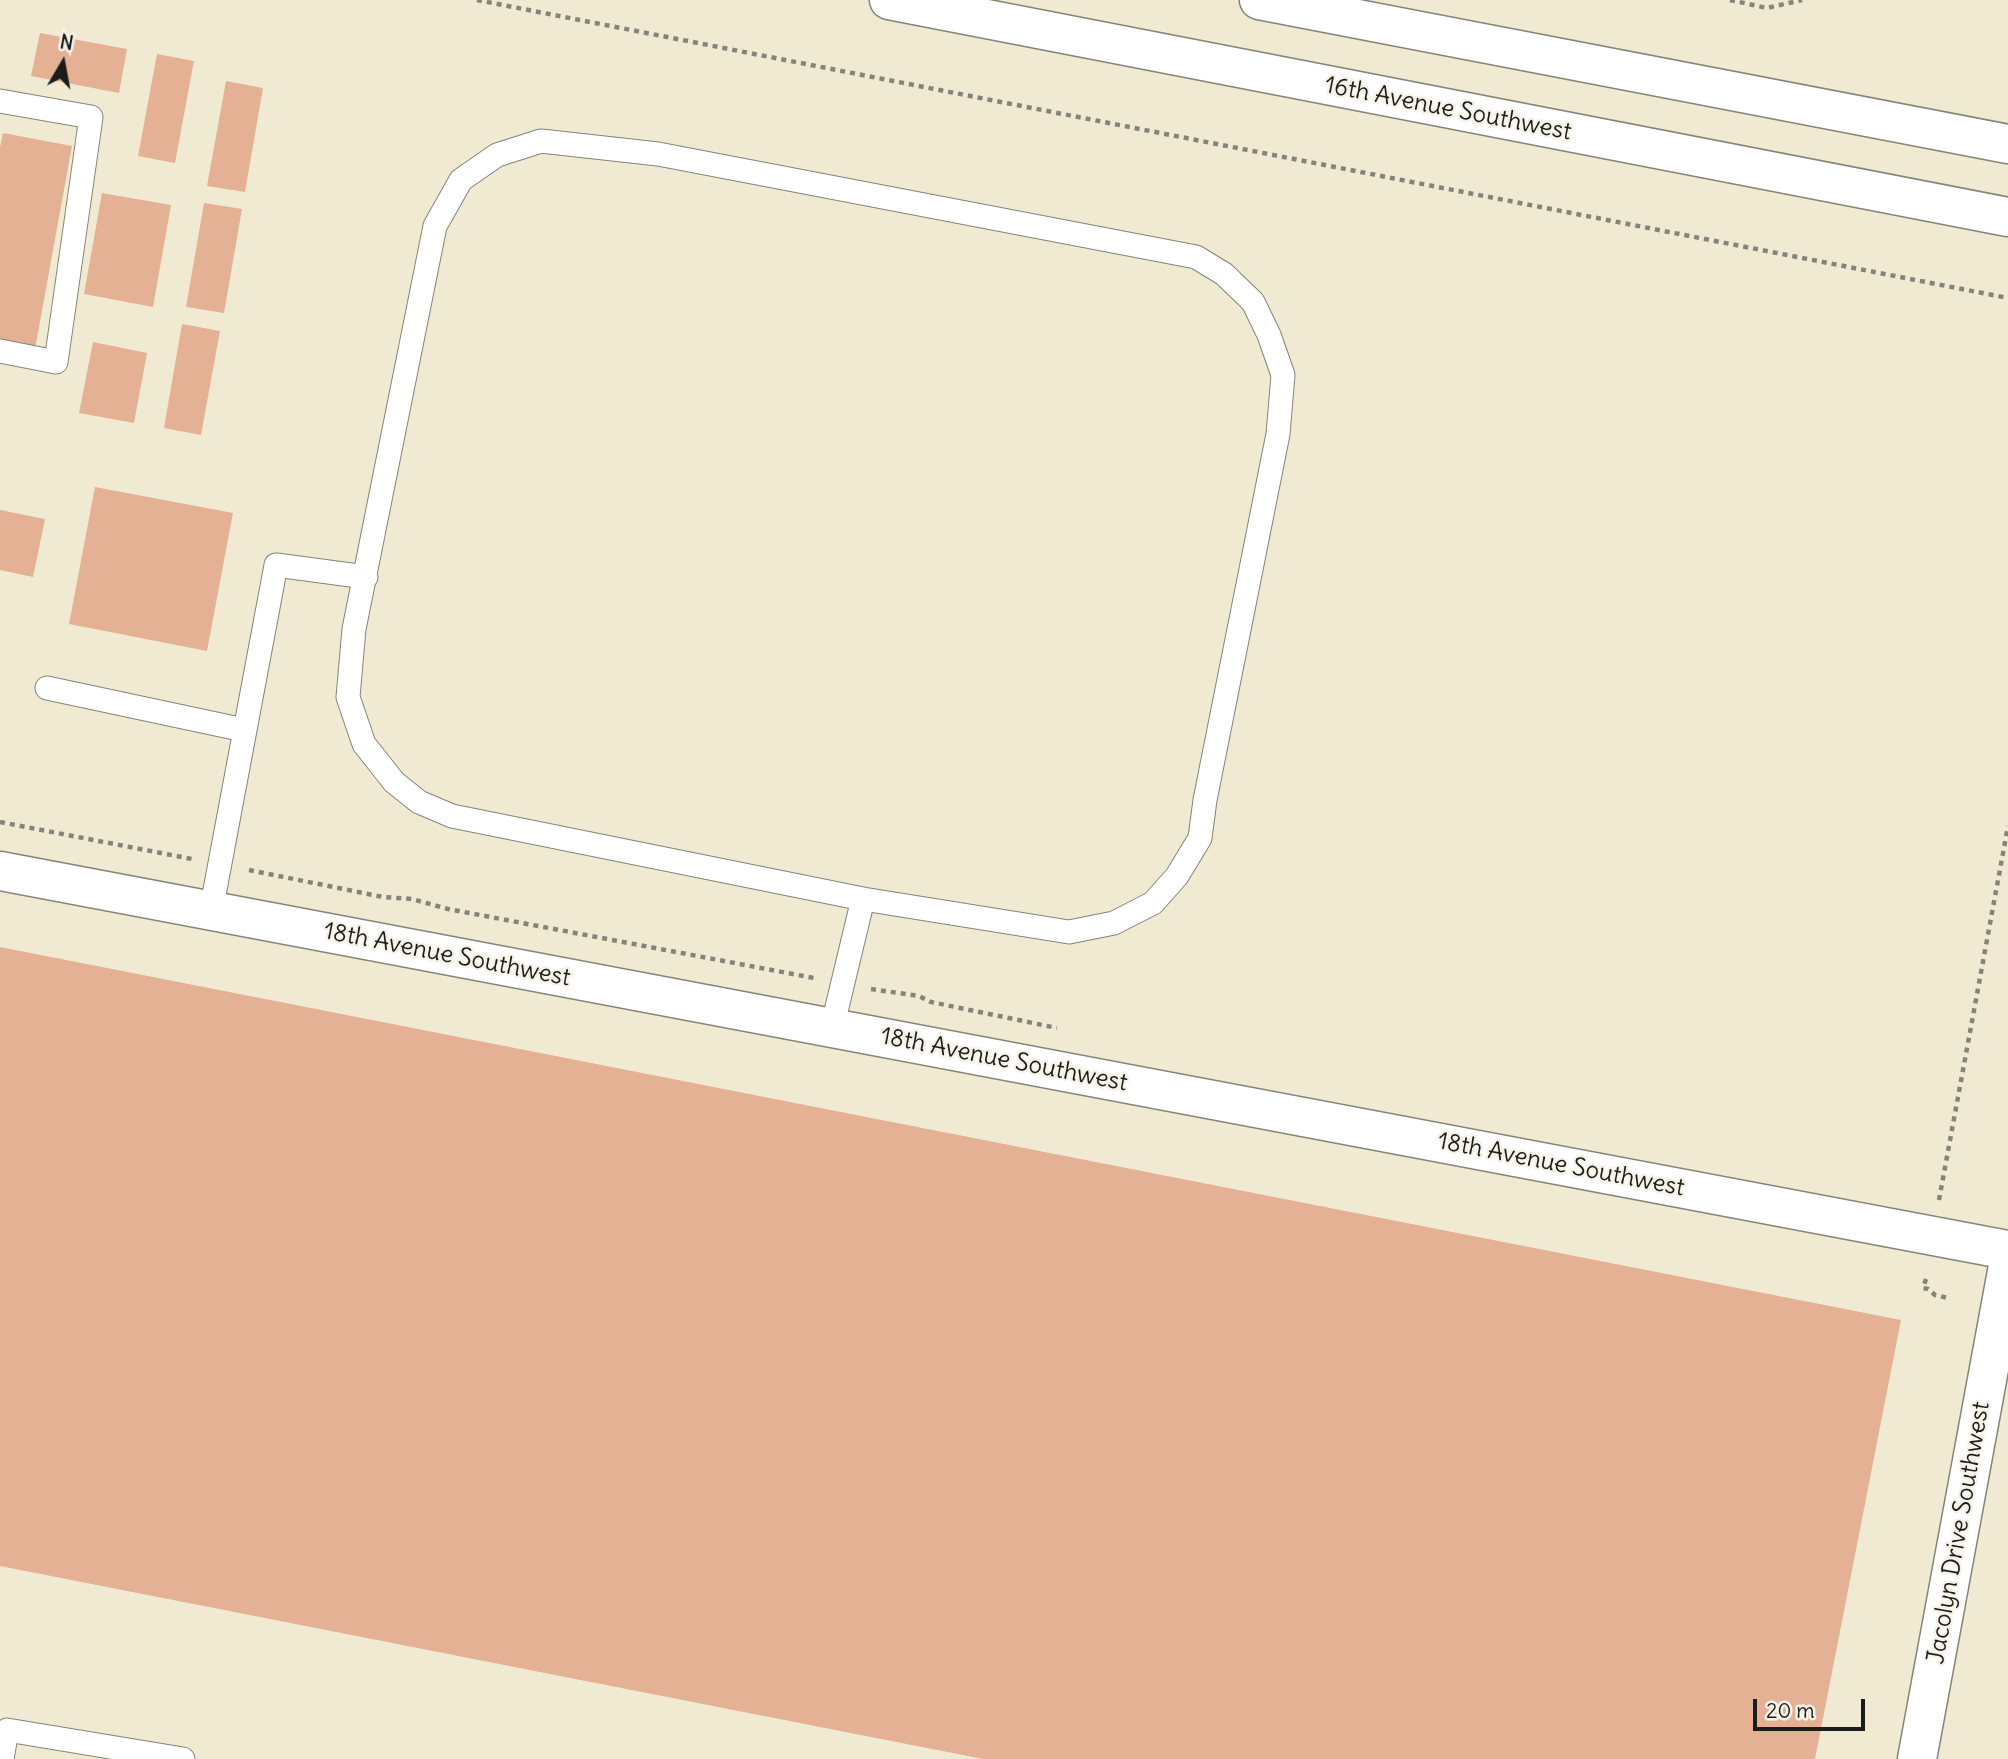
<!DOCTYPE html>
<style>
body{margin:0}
#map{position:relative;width:2008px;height:1759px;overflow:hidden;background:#f1ead3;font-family:Delius,sans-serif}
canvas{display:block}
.north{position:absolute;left:28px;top:28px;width:70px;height:70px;-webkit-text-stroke:5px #f7f3e8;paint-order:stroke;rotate:10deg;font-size:19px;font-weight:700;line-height:28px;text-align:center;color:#1c1c1c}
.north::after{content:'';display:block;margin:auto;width:24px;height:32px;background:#1c1c1c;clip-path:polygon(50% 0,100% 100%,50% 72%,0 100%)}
.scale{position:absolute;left:1753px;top:1699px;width:112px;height:32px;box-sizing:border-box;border:4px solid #1c1c1c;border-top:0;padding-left:9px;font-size:21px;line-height:24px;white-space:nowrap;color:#1c1c1c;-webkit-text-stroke:5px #f7f3e8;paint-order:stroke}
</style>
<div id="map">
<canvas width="2008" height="1759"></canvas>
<div class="north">N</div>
<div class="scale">20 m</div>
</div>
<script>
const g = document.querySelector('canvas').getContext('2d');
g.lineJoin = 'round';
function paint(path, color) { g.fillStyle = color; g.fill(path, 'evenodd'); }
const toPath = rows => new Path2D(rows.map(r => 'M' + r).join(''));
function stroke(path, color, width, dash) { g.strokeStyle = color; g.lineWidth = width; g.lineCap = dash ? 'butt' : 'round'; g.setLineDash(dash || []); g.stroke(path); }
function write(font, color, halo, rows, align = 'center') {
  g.font = font + ' Delius,sans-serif'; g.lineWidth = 5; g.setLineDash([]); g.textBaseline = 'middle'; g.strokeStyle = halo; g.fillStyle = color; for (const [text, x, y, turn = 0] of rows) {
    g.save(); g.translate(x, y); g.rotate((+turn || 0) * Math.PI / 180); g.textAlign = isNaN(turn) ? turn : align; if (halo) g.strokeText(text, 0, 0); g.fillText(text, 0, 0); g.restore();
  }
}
paint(toPath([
 [40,33,127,49,119,93,31,76],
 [157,54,194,61,175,163,138,156],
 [226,81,263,88,245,192,207,186],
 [3,133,72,146,35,349,0,343,0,147],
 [102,193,171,205,153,307,84,294],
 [204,203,242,209,224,313,186,307],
 [182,324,220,331,201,435,164,428],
 [93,342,147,353,134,423,79,413],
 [95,487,233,513,207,651,69,624],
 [0,510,45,519,33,577,0,570],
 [0,947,1901,1320,1815,1759,983,1759,0,1566]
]), '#e4b195');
const lane = toPath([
 [0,101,91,117,56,362,0,351],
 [47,688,244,730],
 [211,911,276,565,366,577],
 [832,1028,863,899,452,816,419,802,394,782,364,744,348,697,354,629,435,226,461,180,497,155,541,141,658,154,1196,257,1224,274,1253,302,1269,335,1283,375,1278,434,1205,800,1200,838,1177,876,1153,903,1114,923,1069,932,863,899],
 [2,1759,7,1730,183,1759]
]);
const street = toPath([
 [0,871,2008,1250]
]);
const secondary = toPath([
 [889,0,2008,217],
 [1259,0,2008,144],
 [1917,1759,2008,1266]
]);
stroke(lane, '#868378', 25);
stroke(street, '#868378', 41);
stroke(secondary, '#868378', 41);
stroke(toPath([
 [477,0,2008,298],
 [1730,0,1767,8,1802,0],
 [0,822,192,859],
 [249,870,383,897,412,899,448,909,814,978],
 [871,989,919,996,931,1002,1057,1028],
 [1939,1200,2008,826],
 [1926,1279,1923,1288,1928,1289,1935,1295,1948,1298]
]), '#868378', 4.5, [5, 5]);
stroke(lane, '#fff', 23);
stroke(street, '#fff', 38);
stroke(secondary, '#fff', 38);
write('24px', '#1c1c1c', '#f7f3e8', [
 ["16th Avenue Southwest",1448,109,11],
 ["18th Avenue Southwest",447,955,11],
 ["18th Avenue Southwest",1004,1060,11],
 ["18th Avenue Southwest",1561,1165,11],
 ["Jacolyn Drive Southwest",1959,1533,-80]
]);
</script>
